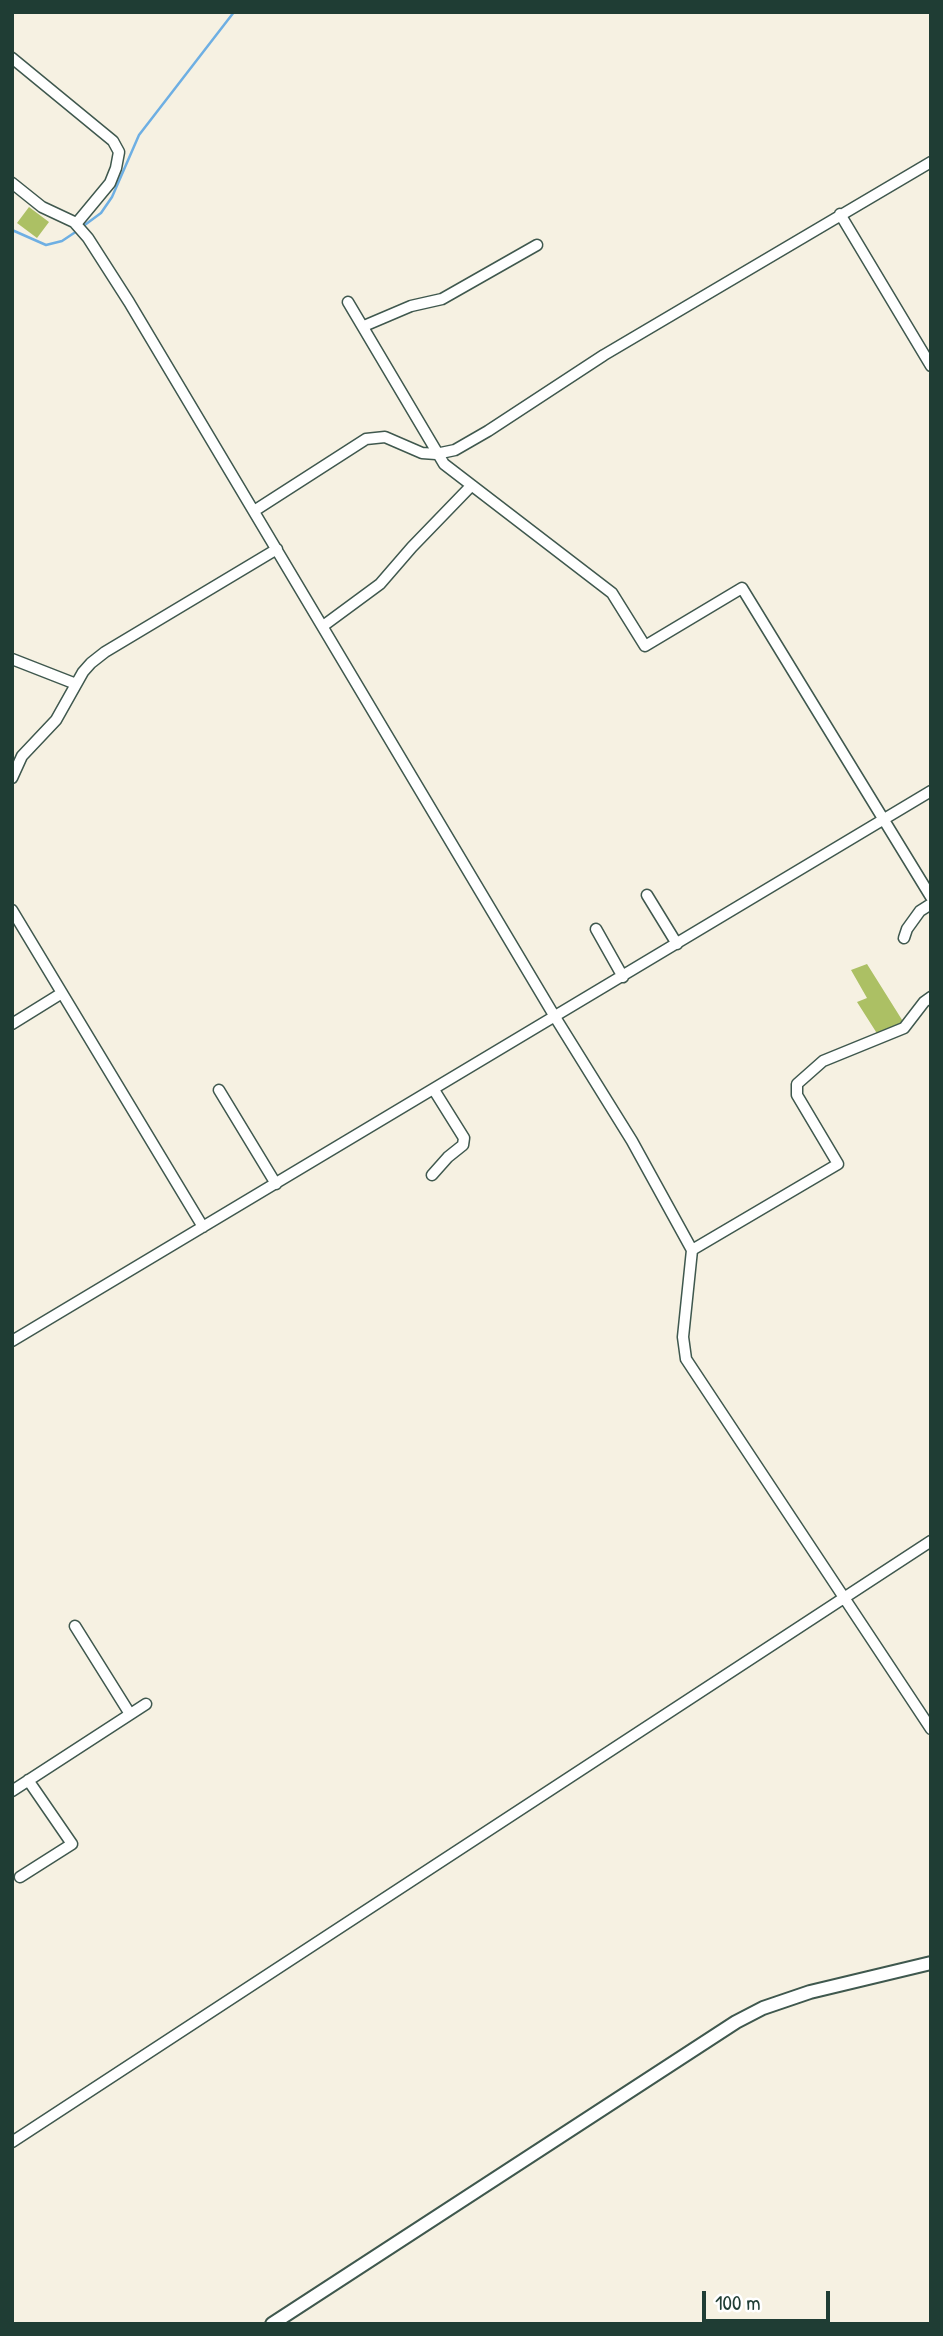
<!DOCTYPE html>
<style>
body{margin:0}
#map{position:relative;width:943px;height:2336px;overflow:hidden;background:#f6f1e2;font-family:"Patrick Hand",sans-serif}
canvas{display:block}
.frame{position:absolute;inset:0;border:14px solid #1f3d34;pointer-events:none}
.scale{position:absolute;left:702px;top:2291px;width:128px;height:32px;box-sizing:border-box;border:4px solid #1f3d34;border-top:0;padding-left:9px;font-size:21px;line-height:24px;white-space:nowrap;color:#1f3d34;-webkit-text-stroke:5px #fff;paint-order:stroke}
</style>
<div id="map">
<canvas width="943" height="2336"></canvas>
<div class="frame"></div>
<div class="scale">100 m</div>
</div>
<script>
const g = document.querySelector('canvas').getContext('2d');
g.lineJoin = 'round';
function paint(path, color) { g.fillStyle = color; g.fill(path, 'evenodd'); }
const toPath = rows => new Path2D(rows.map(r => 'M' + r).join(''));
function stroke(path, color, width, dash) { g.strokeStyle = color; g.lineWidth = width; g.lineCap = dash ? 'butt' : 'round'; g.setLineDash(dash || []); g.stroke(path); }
paint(toPath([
 [29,207,49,222,37,238,17,223],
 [867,964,904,1023,878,1035,857,1002,867,998,851,970]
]), '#acc064');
stroke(toPath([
 [82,227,101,213,112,197,139,135,234,12],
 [12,230,46,245,62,241,77,231]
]), '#6eafe3', 2.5);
const minor = toPath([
 [12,58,113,141,119,152,116,168,110,183,76,224],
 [12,183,42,207,74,222,88,238,129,302,555,1017,632,1141,692,1250,683,1337,686,1359,931,1729],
 [840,214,931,366],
 [348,302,444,464,612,593,645,646,742,588,931,897],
 [364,326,411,306,442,299,537,245],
 [254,511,366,439,385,437,422,453,436,454,455,450,488,431,604,355,931,162],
 [323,626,380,584,412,547,471,486],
 [12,659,76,684],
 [12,778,22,756,56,720,83,672,91,663,105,652,277,549],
 [647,895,677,944],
 [12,910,203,1227],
 [596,929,623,977],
 [904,938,907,929,920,911,931,904],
 [12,1024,62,993],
 [219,1090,276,1184],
 [432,1175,448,1157,463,1145,464,1138,434,1090],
 [692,1250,838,1164,797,1095,797,1084,823,1061,904,1028,924,1002,931,997],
 [12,1341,931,791],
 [75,1626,130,1714],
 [12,1791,146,1704],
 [20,1877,72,1844,28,1780],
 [12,2142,931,1541]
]);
const tertiary = toPath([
 [272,2324,736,2022,763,2008,810,1992,931,1963]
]);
stroke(minor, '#3f584e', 13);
stroke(tertiary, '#3f584e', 16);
stroke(minor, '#fff', 10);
stroke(tertiary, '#fff', 12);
</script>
